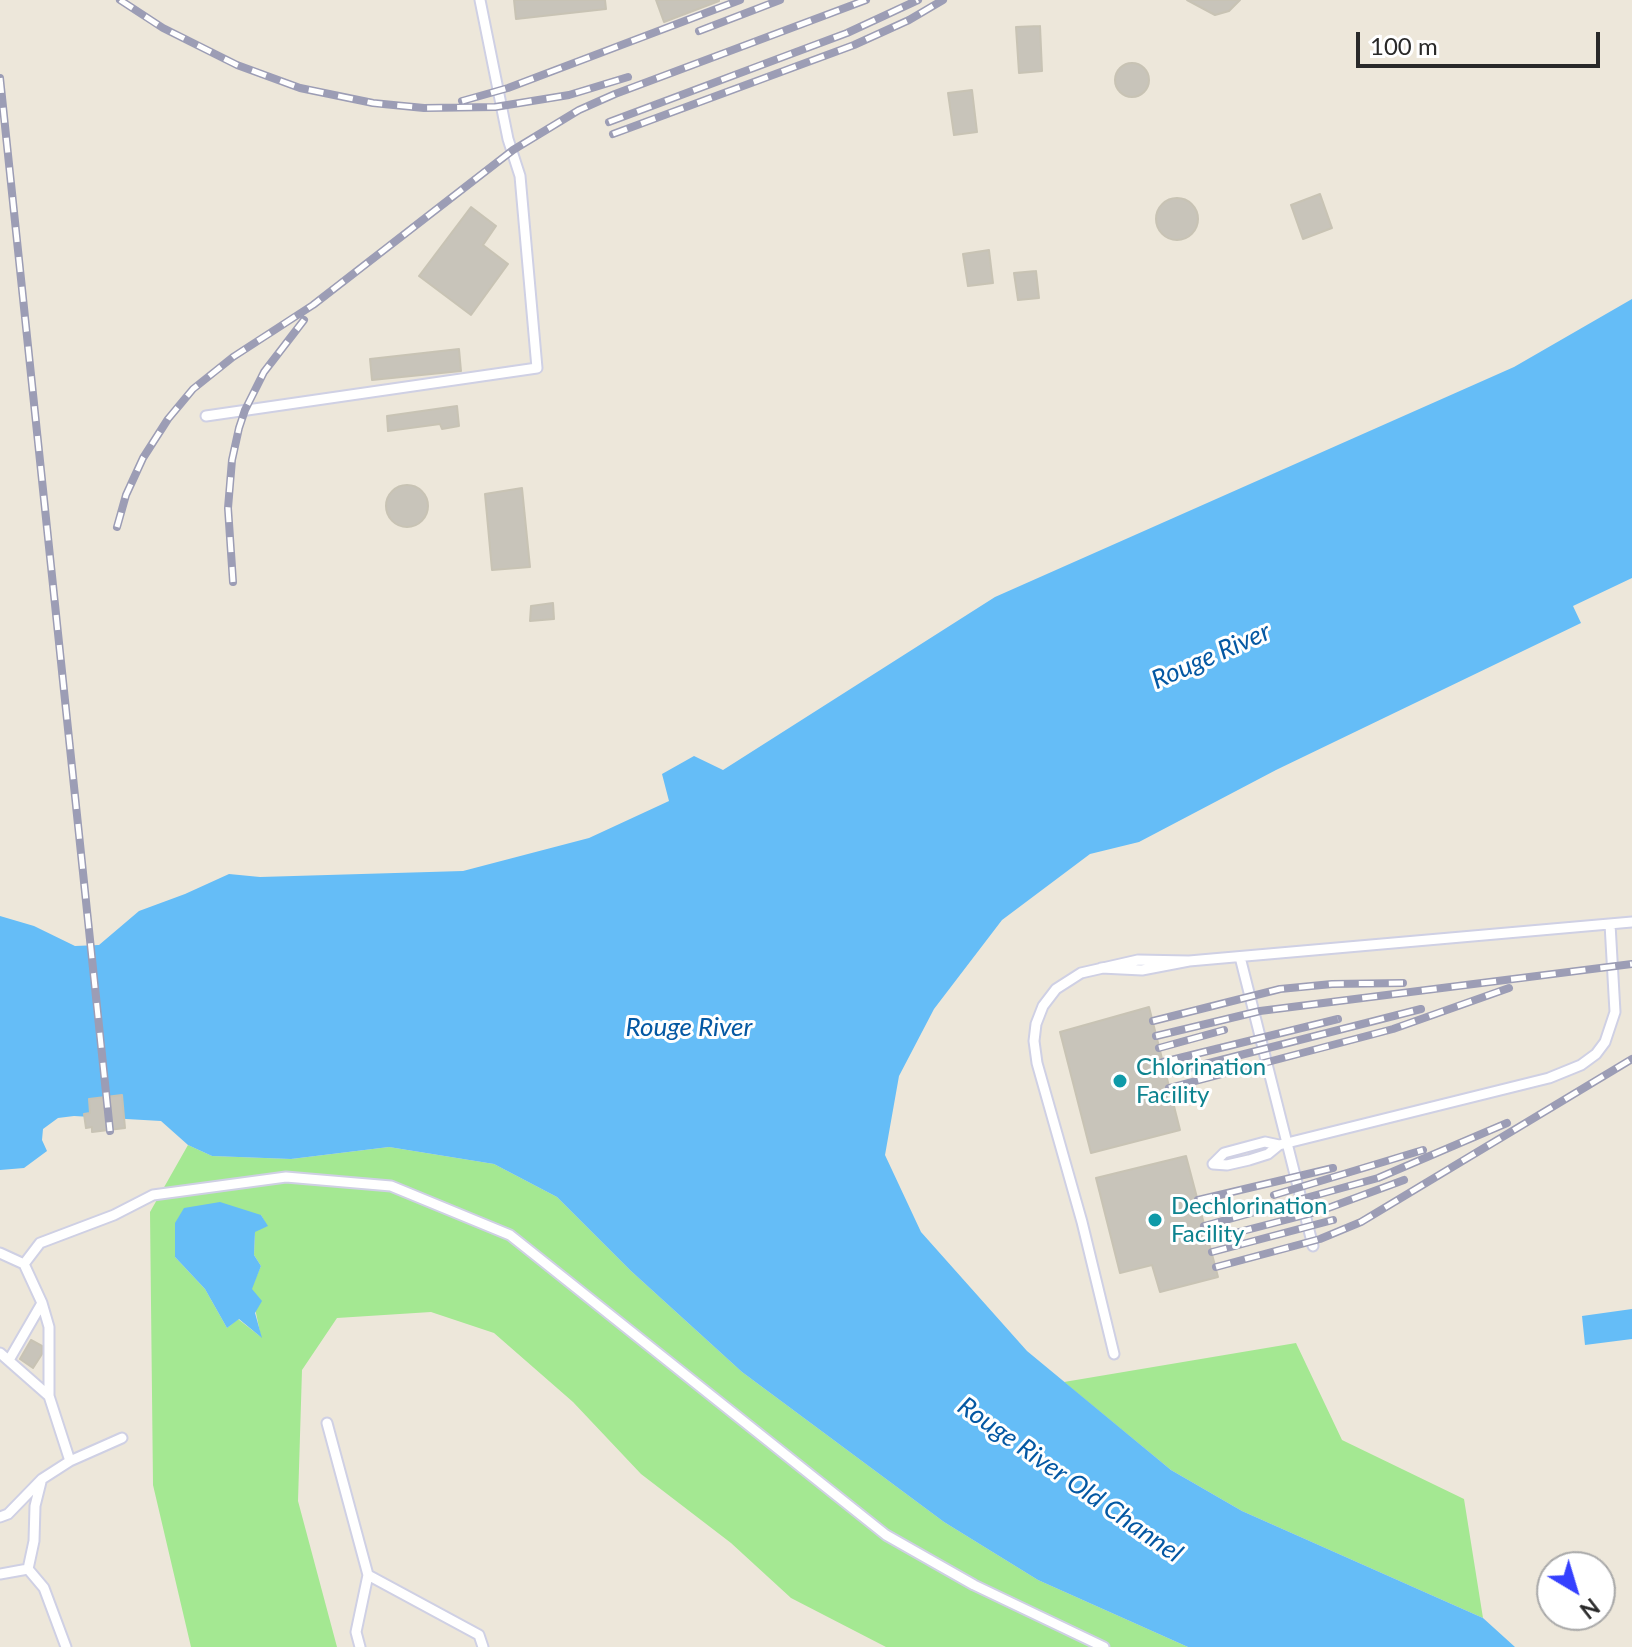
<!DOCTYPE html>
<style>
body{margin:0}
#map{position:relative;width:1632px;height:1647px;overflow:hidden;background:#ede7da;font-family:Lato,sans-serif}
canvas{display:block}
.north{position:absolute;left:1536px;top:1551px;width:80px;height:80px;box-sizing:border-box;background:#fff;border:2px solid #a9a9a9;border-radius:50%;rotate:142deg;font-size:22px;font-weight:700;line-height:32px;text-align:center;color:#292929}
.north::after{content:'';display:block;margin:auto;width:28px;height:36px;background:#3540ff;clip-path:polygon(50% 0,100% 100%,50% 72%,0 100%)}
.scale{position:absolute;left:1356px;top:32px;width:244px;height:36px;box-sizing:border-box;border:4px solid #292929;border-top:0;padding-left:10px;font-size:24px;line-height:28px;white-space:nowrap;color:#292929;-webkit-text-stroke:6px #fff;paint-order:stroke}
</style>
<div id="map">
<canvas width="1632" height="1647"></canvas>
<div class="north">N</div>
<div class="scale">100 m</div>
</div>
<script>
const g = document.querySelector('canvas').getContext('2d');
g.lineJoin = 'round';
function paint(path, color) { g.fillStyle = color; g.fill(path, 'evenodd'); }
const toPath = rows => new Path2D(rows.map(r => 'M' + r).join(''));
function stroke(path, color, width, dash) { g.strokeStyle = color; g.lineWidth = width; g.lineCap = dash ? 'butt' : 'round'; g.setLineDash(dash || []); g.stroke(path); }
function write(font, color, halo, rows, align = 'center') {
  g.font = font + ' Lato,sans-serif'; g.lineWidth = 6; g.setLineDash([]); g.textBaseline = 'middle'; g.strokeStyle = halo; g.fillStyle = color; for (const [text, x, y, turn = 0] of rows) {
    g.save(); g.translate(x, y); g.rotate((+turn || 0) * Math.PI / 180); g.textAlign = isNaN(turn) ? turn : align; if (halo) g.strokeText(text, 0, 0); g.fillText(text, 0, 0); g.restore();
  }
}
paint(toPath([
 [188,1145,212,1156,291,1159,389,1147,494,1164,557,1197,631,1271,742,1372,944,1522,1038,1580,1188,1647,886,1647,791,1598,731,1543,641,1474,573,1402,494,1333,431,1312,337,1318,302,1370,298,1501,337,1647,191,1647,153,1485,150,1212],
 [261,1215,267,1226,255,1231,254,1255,261,1266,251,1289,261,1337,238,1319,227,1328,205,1289,175,1257],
 [1296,1343,1342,1440,1464,1499,1483,1618,1242,1511,1171,1470,1064,1382]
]), '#a4e892');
paint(toPath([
 [1632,299,1632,578,1573,606,1581,623,1276,770,1139,842,1090,854,1002,920,934,1009,899,1076,885,1155,921,1232,1027,1351,1171,1470,1242,1511,1483,1618,1515,1647,1188,1647,1038,1580,944,1522,742,1372,631,1271,557,1197,494,1164,389,1147,291,1159,212,1156,188,1145,161,1121,74,1116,58,1118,43,1129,42,1140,47,1151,24,1168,0,1170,0,916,34,926,75,946,99,945,139,911,185,894,229,874,260,877,463,871,589,838,669,801,662,774,694,756,723,770,995,597,1514,367],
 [220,1202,261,1215,268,1226,255,1232,254,1255,261,1266,252,1289,262,1301,255,1313,262,1338,239,1319,227,1328,205,1289,175,1257,175,1223,184,1208],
 [1632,1309,1632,1339,1585,1345,1582,1316]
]), '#65bdf7');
const building = toPath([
 [514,0,605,0,606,9,516,19,514,0],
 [656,0,719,0,719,1,664,22,656,0],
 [1187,0,1240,0,1229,11,1215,15,1187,0],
 [1040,26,1042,71,1019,73,1016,27,1040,26],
 '1115 80a17 17 0 1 1 34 0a17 17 0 1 1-34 0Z',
 [972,90,977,132,954,135,948,93,972,90],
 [1320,194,1332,228,1303,239,1291,205,1320,194],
 '1156 219a21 21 0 1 1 42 0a21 21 0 1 1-42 0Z',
 [471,207,496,226,483,245,508,264,471,315,419,276,471,207],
 [989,250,993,283,968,286,963,254,989,250],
 [1036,271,1039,298,1018,300,1014,273,1036,271],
 [459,349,461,371,372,380,370,359,459,349],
 [457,406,459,426,442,429,440,424,388,431,387,416,457,406],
 '386 506a21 21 0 1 1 42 0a21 21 0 1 1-42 0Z',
 [522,488,530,567,492,570,485,494,522,488],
 [553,603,554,619,530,621,531,606,553,603],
 [1149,1007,1180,1130,1091,1153,1060,1032,1149,1007],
 [122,1095,125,1128,92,1132,92,1127,86,1128,84,1114,90,1113,89,1099,122,1095],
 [1186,1156,1218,1277,1160,1292,1152,1265,1120,1273,1096,1178,1186,1156],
 [31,1340,42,1346,42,1354,33,1368,20,1359,31,1340]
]);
paint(building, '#c8c4ba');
stroke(building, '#c8c3b4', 2);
const lane = toPath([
 [206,416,537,368,520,176,508,139,480,0],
 [1240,957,1313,1246],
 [1189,961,1632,922],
 [1101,968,1142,970,1189,961,1138,960,1081,973,1056,989,1043,1006,1036,1024,1034,1041,1037,1063,1082,1222,1114,1354],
 [1213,1164,1227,1165,1249,1160,1268,1154,1279,1145,1549,1078,1581,1065,1596,1054,1605,1042,1615,1012,1610,924],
 [1213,1164,1224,1153,1265,1142,1279,1145],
 [0,1253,24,1264],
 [42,1303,24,1264,40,1243,114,1215,153,1195,286,1177,391,1186,510,1235,886,1535,974,1585,1104,1647],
 [0,1353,49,1396,70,1461],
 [9,1360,42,1303,49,1327,49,1396],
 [327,1423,368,1575,356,1632,360,1647],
 [0,1517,8,1514,42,1479,70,1461,122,1438],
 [28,1569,34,1541,35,1506,41,1482],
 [28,1569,44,1588,66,1647],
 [0,1574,28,1569],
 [368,1575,479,1635,483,1647]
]);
stroke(lane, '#cfd0e4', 13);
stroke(lane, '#fff', 9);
const rail = toPath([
 [120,0,163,28,237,65,300,88,373,103,424,108,495,107,569,95,628,77],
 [699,31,780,0],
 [0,78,110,1131],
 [462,101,508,88,740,0],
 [609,122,847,33,918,0],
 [613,134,854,45,909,20,943,0],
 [117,527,126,495,143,458,168,419,193,389,233,357,313,305,513,150,579,110,615,94,866,0],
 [233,582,228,508,232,460,239,428,245,410,264,372,304,320],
 [1153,1021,1280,989,1332,984,1403,983],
 [1156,1036,1260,1011,1632,964],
 [1159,1048,1224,1030],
 [1163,1062,1338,1019],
 [1166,1074,1421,1009],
 [1169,1088,1393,1029,1509,988],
 [1274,1195,1423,1150],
 [1198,1200,1333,1168],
 [1204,1226,1378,1178,1507,1123],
 [1208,1240,1320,1211,1404,1180],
 [1212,1252,1333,1220],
 [1216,1267,1320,1239,1361,1222,1632,1059]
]);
stroke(rail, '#9c9db5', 8);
stroke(rail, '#fff', 5, [15]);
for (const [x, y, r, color] of [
 [1120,1081,8,"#0f9aa8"],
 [1155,1220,8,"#0f9aa8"]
]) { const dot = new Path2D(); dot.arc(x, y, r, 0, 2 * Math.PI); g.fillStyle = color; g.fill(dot); stroke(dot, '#fff', 3); }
write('24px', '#0d838f', '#fff', [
 ["Chlorination",1136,1067],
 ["Facility",1136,1095],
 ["Dechlorination",1171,1206],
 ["Facility",1171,1234]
], 'left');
write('italic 26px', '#0458a3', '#fff', [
 ["Rouge River",1211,656,-24],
 ["Rouge River",689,1028],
 ["Rouge River Old Channel",1070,1480,35]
]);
</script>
